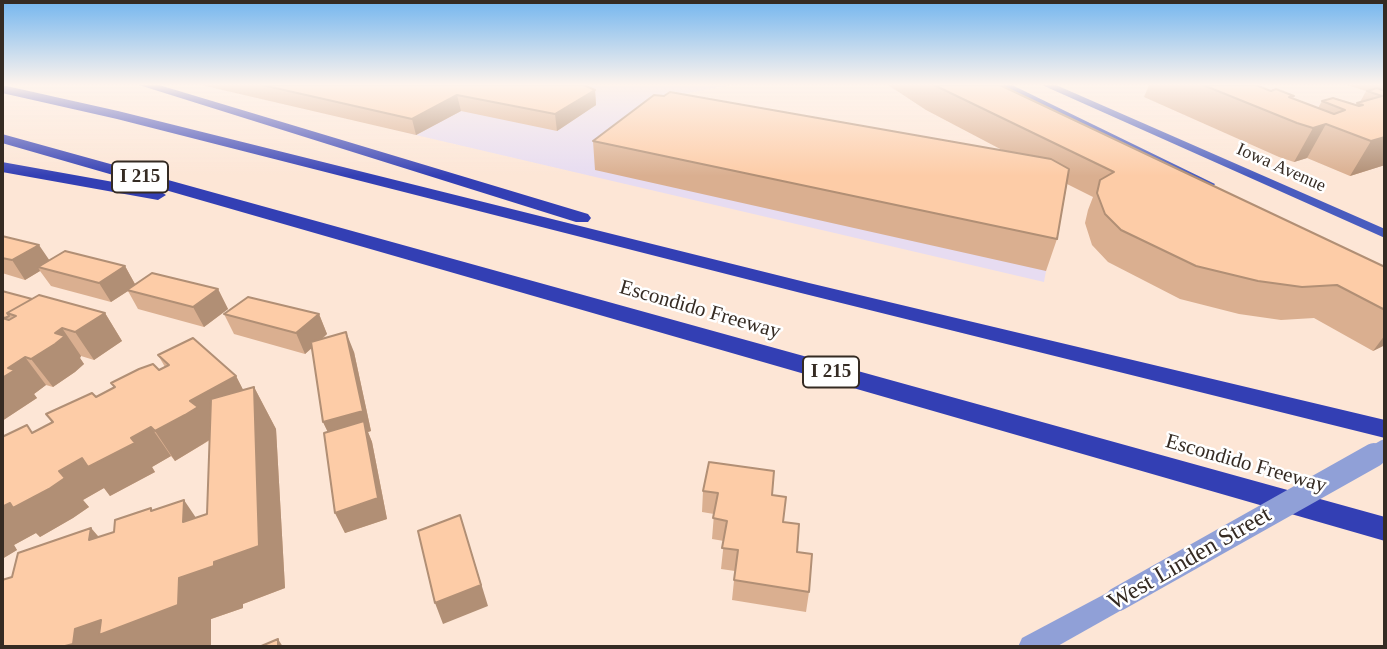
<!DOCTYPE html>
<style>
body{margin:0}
#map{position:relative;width:1387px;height:649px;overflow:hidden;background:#fde6d6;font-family:"Times New Roman",serif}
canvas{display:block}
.frame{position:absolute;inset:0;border:4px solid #352b23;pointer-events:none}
</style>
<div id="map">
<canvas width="1387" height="649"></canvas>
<div class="frame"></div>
</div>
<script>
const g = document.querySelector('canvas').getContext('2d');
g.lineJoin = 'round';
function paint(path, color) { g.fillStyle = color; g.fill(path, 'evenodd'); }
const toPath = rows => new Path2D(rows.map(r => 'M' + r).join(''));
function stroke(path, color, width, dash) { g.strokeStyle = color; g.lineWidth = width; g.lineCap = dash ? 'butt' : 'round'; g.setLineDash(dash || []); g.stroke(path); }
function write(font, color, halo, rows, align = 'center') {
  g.font = font + ' "Times New Roman",serif'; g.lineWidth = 5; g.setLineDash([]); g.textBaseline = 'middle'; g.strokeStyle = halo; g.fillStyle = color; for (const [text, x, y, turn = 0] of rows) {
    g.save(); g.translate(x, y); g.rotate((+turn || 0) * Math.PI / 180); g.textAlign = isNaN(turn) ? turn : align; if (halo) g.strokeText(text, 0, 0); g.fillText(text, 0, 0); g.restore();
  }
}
paint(toPath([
 [219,85,731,85,663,98,1059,199,1044,282,416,135]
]), '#e7dcf1');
paint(toPath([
 [1118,587,1127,591,1131,599,1127,607,1056,647,1018,647,1022,638,1118,587]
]), '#90a0d7');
paint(toPath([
 [998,85,1012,85,1215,184,1213,187,1203,187,998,85],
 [1042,85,1056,85,1385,229,1385,238,1042,85]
]), '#495cbf');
paint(toPath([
 [2,85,118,111,809,283,1385,420,1385,438,801,293,117,119,2,93,2,85],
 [139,85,159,85,588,214,591,218,588,222,576,222,139,85],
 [2,134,1385,517,1385,541,2,143,2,134],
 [2,162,158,190,166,195,158,200,2,172,2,162]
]), '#333fb4');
stroke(toPath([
 [1371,457,1385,449]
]), '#90a0d7', 19);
stroke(toPath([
 [1118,599,1374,455]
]), '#90a0d7', 24);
paint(toPath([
 [201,85,584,85,595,90,596,105,557,131,461,111,416,135],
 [888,85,1000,85,1385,267,1385,345,1373,351,1314,318,1281,320,1239,314,1180,299,1108,262,1092,245,1085,223,1088,210,1093,197,1067,184,1057,239,1046,271,595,170,593,141,1004,151,926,110],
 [1149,85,1256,85,1271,91,1294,96,1293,99,1318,108,1322,101,1356,105,1357,103,1360,102,1366,91,1347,85,1385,85,1385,165,1350,176,1307,158,1294,162,1279,157,1144,97],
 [2,236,49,260,125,266,135,284,218,289,228,309,204,327,138,309,128,291,111,302,51,286,40,271,25,280,2,273],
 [2,291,32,299,105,313,122,341,94,360,81,356,80,358,84,364,75,372,53,387,46,385,34,394,37,398,2,421],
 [224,314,319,314,327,334,322,339,354,352,371,431,368,432,372,442,387,519,345,533,335,513,328,432,323,422,312,348,305,354,234,334],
 [158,355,236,376,243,390,254,387,276,429,285,588,243,604,243,608,211,619,211,646,209,647,2,647,12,577,91,528,99,537,114,532,153,510,196,518,207,514,210,440,175,461,171,456,152,467,155,472,110,496,104,488,83,500,89,507,73,518,40,537,36,533,14,545,17,550,2,559,32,433,52,423,46,414,96,397,114,387,111,383,159,370,165,367],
 [703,491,772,495,797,552,809,592,806,612,732,600,735,571,721,569,724,541,712,539,714,514,702,512]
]), '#daaf90');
paint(toPath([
 [595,90,596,105,557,131,555,114],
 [457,95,461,111,416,135,412,119],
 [1326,124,1307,158,1294,162,1313,128],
 [1385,137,1385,165,1350,176,1371,141],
 [39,245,52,264,38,267,40,271,25,280,12,260],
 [125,266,136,286,127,290,128,291,111,302,99,283],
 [218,289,228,309,204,327,193,307],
 [105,313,122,341,94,360,75,332],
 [319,314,327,334,305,354,296,333],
 [62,328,81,356,80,358,84,364,75,372,53,387,31,359,55,333],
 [346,332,354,352,371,431,368,432,372,442,387,519,345,533,335,513,333,443,323,422],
 [1385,335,1385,345,1373,351],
 [25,357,46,385,34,394,37,398,2,421,2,378,8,368],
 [236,376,251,405,215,436,203,444,175,461,155,431,190,401],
 [254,387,276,429,285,588,243,604,243,608,211,619,211,646,209,647,61,647,75,629,214,562],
 [151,427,171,456,152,467,155,472,110,496,104,488,83,500,89,507,73,518,40,537,36,533,14,545,17,550,2,559,2,507,59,471,82,458,131,438],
 [184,500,213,543,183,522],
 [460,515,488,606,443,624,435,603],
 [91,528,126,570,89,540],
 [278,639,283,647,278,647]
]), '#b18f75');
const building = toPath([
 [262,85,584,85,595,90,555,114,457,95,412,119,262,85],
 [934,85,1000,85,1385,267,1385,310,1337,285,1302,287,1258,281,1196,266,1121,230,1105,214,1097,193,1100,180,1114,172,934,85],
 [1203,85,1256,85,1271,91,1276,89,1294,96,1289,97,1334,114,1345,110,1322,101,1333,98,1359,106,1363,105,1357,103,1382,96,1367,91,1377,88,1385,91,1385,137,1371,141,1326,124,1313,128,1297,123,1203,85],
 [670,92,1051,159,1069,169,1057,239,593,141,654,95,664,96,670,92],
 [2,236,39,245,12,260,2,258,2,236],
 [65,251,125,266,99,283,38,267,65,251],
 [152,273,218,289,193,307,127,290,152,273],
 [2,291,32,299,7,313,9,316,5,318,2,317,2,291],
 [39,295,105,313,75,332,62,328,55,333,65,336,55,344,31,359,25,357,8,368,15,370,2,378,2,318,9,320,16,316,7,313,39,295],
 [248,297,319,314,296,333,224,314,248,297],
 [346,332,363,411,323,422,311,342,346,332],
 [193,338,236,376,190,401,198,407,185,415,155,431,151,427,131,438,135,443,88,467,82,458,59,471,65,478,49,489,13,508,10,503,2,507,2,437,27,425,32,433,53,422,46,414,92,393,96,397,115,387,111,383,139,369,153,364,159,370,169,365,158,355,193,338],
 [254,387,259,546,214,562,214,566,179,578,178,605,99,635,101,620,75,629,73,644,61,647,2,647,2,580,12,577,18,553,91,528,89,540,114,532,115,520,151,508,151,511,184,500,183,522,207,514,211,399,254,387],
 [364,421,378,498,335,513,324,433,364,421],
 [709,462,774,471,772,495,786,497,783,522,799,524,797,552,812,554,809,592,734,580,738,550,722,548,727,521,713,518,718,493,703,491,709,462],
 [460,515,481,585,435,603,418,531,460,515],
 [278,639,278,647,259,647,278,639]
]);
paint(building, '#fdcca7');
stroke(building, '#b18f75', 2);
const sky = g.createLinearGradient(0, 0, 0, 176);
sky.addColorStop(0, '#74b6ef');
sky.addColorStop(0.48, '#fef4ed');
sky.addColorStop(1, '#fef4ed00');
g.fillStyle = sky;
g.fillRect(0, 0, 1387, 176);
write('18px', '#352b23', '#fff', [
 ["Iowa Avenue",1281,168,24]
]);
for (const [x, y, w] of [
 [140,177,56],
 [831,372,56]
]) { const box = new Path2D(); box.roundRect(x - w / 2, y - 15.5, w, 31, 5); g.fillStyle = '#fff'; g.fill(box); stroke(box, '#352b23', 2); }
write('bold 19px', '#352b23', null, [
 ["I 215",140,177],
 ["I 215",831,372]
]);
write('21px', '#352b23', '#fff', [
 ["Escondido Freeway",700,310,16],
 ["Escondido Freeway",1246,464,16]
]);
write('24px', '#352b23', '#fff', [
 ["West Linden Street",1190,559,-30]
]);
</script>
